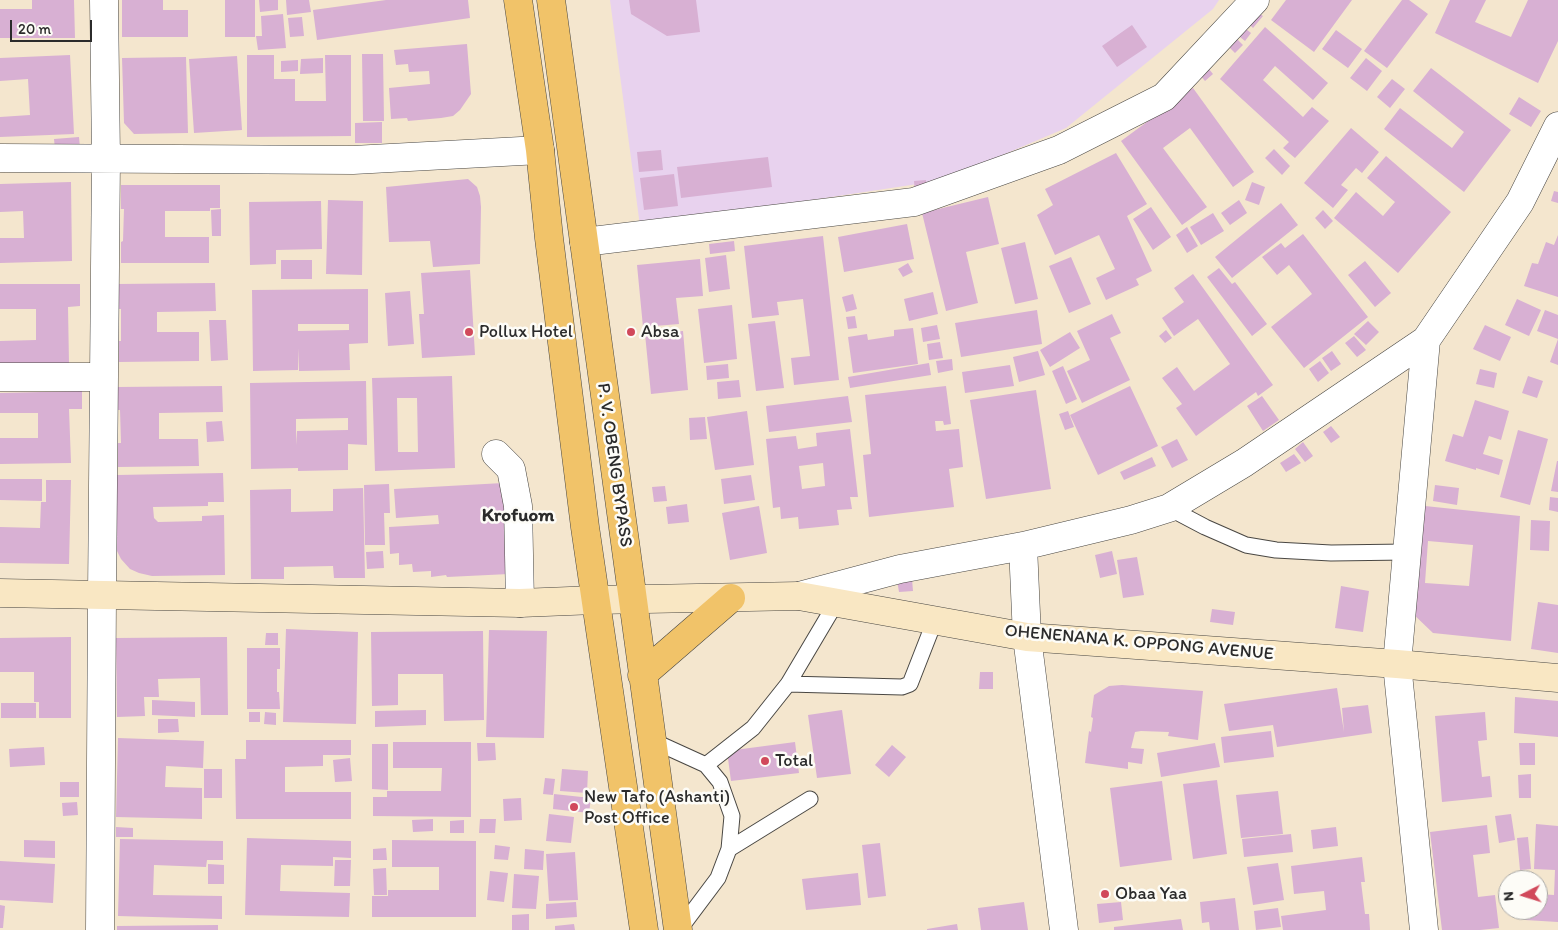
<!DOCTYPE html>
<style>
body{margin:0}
#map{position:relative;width:1558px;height:930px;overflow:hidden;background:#f4e6ce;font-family:Itim,sans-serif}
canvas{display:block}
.north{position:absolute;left:1498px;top:870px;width:50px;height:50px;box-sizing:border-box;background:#fdfcf7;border:1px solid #a9a8a5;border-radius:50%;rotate:265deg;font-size:14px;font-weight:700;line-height:20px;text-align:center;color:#2b2b2b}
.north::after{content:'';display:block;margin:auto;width:18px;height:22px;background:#d1495b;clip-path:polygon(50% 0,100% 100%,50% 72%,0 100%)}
.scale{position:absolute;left:10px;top:20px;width:82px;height:22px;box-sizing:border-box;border:2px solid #2b2b2b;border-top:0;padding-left:6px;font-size:15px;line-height:18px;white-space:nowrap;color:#2b2b2b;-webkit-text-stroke:4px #fdfcf7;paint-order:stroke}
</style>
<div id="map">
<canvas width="1558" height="930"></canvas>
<div class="north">N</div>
<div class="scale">20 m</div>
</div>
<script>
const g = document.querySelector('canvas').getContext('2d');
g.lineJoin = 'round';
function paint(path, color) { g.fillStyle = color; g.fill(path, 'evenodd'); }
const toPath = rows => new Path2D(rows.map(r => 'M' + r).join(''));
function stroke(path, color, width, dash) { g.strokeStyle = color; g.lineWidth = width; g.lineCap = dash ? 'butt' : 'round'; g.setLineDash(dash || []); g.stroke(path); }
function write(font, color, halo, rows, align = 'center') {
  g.font = font + ' Itim,sans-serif'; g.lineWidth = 5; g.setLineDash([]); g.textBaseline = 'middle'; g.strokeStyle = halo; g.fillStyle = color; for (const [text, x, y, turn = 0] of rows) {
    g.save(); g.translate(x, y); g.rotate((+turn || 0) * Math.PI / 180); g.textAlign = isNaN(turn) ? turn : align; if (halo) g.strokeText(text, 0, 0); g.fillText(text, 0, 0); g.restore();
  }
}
paint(toPath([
 [610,0,1219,0,1213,9,1066,128,944,180,640,226]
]), '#e8d2ee');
paint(toPath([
 [32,0,74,0,75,38,0,38,0,9,32,9],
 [122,0,163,0,163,10,188,10,188,37,122,37],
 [225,0,255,0,255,37,225,37],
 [259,0,278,0,278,10,260,12],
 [286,0,309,0,311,12,287,15],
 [386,0,468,0,470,18,317,40,313,10],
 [629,0,696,0,700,32,667,36,631,14],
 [1286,0,1352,0,1314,52,1271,20],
 [1402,0,1409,0,1428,14,1387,68,1364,51],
 [1450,0,1486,0,1475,22,1511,37,1528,0,1558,0,1558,41,1538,83,1435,33],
 [1253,9,1263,16,1253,28,1244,19],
 [283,14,286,48,258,50,256,36,262,36,261,16],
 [302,17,304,36,290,37,288,18],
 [1132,25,1147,47,1117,67,1102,46],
 [1241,25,1251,33,1245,41,1235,33],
 [1265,27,1328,83,1313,100,1275,66,1263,80,1303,117,1312,107,1329,121,1295,158,1283,148,1289,142,1220,79],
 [1336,30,1362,49,1348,68,1322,49],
 [1232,34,1243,45,1235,53,1224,42],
 [467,44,471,94,460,110,453,116,441,118,408,121,407,118,391,119,389,88,430,84,429,71,409,72,408,64,396,65,394,50],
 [362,54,383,54,384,121,363,121],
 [70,55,74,134,0,137,0,117,30,115,28,79,0,81,0,58],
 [247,55,274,55,274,79,295,79,295,101,326,101,325,55,351,55,351,136,247,137],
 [237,56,242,130,194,133,189,59],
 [186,57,188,133,134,134,124,123,122,58],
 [323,58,323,73,300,74,301,59],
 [1366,58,1382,71,1367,91,1350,78],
 [298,60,298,71,281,72,281,61],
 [1204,63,1213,74,1205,81,1196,70],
 [1431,68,1511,130,1464,192,1384,129,1400,108,1452,148,1464,132,1413,91],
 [1392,79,1405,89,1390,108,1377,97],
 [1193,88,1254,172,1233,187,1190,128,1163,148,1207,207,1182,225,1121,141],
 [1519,97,1541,111,1531,127,1509,114],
 [382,122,382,143,355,143,355,123],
 [1351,128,1379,152,1362,173,1356,168,1341,185,1348,190,1333,208,1304,183],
 [79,137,80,148,55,149,54,139],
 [1274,149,1290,166,1282,175,1265,158],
 [661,150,663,170,639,172,637,152],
 [1116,153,1147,204,1127,216,1152,271,1136,279,1139,285,1106,300,1096,278,1115,269,1099,235,1055,255,1037,215,1053,205,1045,189],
 [1386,156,1451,212,1398,273,1334,218,1356,192,1383,216,1395,202,1367,178],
 [768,157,772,187,681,198,677,167],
 [674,174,678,206,644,210,640,178],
 [468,179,477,187,480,196,481,207,480,264,433,267,430,241,389,242,386,187],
 [926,180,928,193,915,194,914,181],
 [71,182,72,261,0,263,0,238,24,238,23,211,0,212,0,184],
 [1252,182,1265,187,1259,205,1245,200],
 [121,185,220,185,220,208,210,208,210,211,165,211,165,237,209,237,209,263,121,263,121,242,123,241,124,209,121,209],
 [1554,191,1558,192,1558,203,1551,201],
 [988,197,999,244,966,252,978,303,946,311,922,213],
 [328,200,363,201,362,275,326,274],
 [1239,200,1247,213,1230,225,1221,213],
 [321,201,322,249,276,250,276,264,250,265,249,202],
 [1281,203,1298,225,1232,278,1215,257],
 [1151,207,1171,237,1153,250,1133,219],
 [221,209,221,236,212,236,211,210],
 [1323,210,1333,221,1325,229,1315,218],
 [1213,213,1224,231,1201,245,1190,227],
 [907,224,914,259,844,272,838,237],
 [1187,227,1198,246,1187,253,1176,235],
 [1303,234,1368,317,1304,368,1271,327,1312,294,1289,265,1277,275,1262,257,1281,243,1285,248],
 [1558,235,1558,297,1524,286,1532,263,1538,264,1546,242,1554,245],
 [823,236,839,380,794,385,791,358,810,356,803,299,777,302,779,315,752,318,744,246],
 [734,241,735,251,710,254,709,244],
 [1025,242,1038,299,1015,304,1001,248],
 [726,255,730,289,709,292,705,258],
 [1071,257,1091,304,1069,313,1049,266],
 [700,259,703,296,676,298,679,324,643,327,637,265],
 [281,260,312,260,312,279,281,279],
 [1365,261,1391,293,1375,307,1348,275],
 [908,263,913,272,903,277,898,269],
 [1219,268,1232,284,1235,282,1267,324,1252,336,1207,277],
 [470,270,475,355,422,358,419,314,424,314,421,273],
 [1193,274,1273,385,1258,396,1256,392,1196,436,1176,408,1182,404,1162,378,1177,367,1194,391,1230,364,1198,319,1174,336,1162,318,1184,302,1174,288],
 [215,283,216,311,157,312,157,332,199,332,199,361,119,362,119,341,121,341,121,309,118,309,118,284],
 [0,284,80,284,80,306,68,307,69,364,0,364,0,341,36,340,36,309,0,309],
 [368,289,368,343,349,344,350,370,299,371,299,348,298,370,253,371,252,290],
 [298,324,349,324,349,330,298,331],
 [410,291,414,344,388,346,385,293],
 [933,292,938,314,909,321,904,299],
 [853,294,857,309,846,312,842,297],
 [1517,299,1541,310,1529,336,1505,325],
 [732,305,737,359,704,363,698,309],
 [1037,310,1042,344,961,357,955,323],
 [1545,310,1558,315,1558,365,1550,362,1558,339,1537,331],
 [1112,314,1121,333,1110,338,1130,380,1082,403,1067,371,1090,360,1077,331],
 [855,316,857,328,848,329,846,317],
 [209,320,226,320,228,360,211,361],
 [775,321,784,388,756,391,748,324],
 [1368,321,1379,332,1366,345,1354,334],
 [937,325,940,339,923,342,921,328],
 [1485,325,1511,337,1500,361,1473,349],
 [913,328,918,364,853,373,848,337,867,334,868,340,894,336,894,330],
 [1166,330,1172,338,1165,343,1159,336],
 [683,331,688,390,651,394,645,334],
 [1070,332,1080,348,1050,367,1040,350],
 [1354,336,1366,350,1357,357,1345,343],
 [940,342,943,358,929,360,927,344],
 [1038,351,1045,375,1019,382,1013,357],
 [1332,351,1341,364,1331,371,1322,358],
 [952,359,953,370,938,373,936,361],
 [1320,361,1329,373,1318,382,1309,369],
 [929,363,931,375,850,388,848,377],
 [728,364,729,378,707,380,706,366],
 [1010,365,1014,386,965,393,962,372],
 [1063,366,1077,399,1066,404,1052,371],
 [1480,369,1497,373,1494,388,1476,384],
 [452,376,455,468,375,471,372,378],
 [397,398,417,398,418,452,398,452],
 [1528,376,1543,381,1537,398,1522,393],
 [739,380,741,397,718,399,717,382],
 [366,381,367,445,348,444,348,470,298,471,298,468,251,469,250,383],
 [348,418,348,430,297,431,296,445,296,419],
 [222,386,223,412,159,413,159,439,198,439,199,466,118,467,118,443,121,443,120,410,118,410,117,387],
 [946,386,951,424,944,425,943,421,935,421,936,431,959,429,963,467,949,469,954,507,869,517,863,455,871,454,865,395],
 [1130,386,1158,446,1098,475,1070,415],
 [1036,390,1051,489,986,499,970,400],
 [82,391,82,409,69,409,71,463,0,464,0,438,38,438,38,413,0,413,0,393],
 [848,396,852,422,769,432,766,406],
 [1262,396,1279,420,1263,431,1247,406],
 [1475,400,1509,411,1501,440,1489,436,1483,454,1503,460,1499,475,1476,468,1476,470,1445,461,1453,434,1463,437],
 [747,411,754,465,715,470,707,417],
 [1068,411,1074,427,1065,430,1059,414],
 [705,417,707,439,690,440,689,418],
 [222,421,224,441,207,442,206,422],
 [1331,426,1340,437,1331,443,1323,432],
 [850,429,858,497,850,497,852,509,837,510,839,525,799,529,798,517,781,519,780,507,773,508,766,439,796,436,798,449,817,446,816,433],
 [823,463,825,486,802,489,799,466],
 [1518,430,1548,439,1530,505,1500,497],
 [1177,439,1188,460,1172,468,1161,447],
 [1303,442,1313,456,1305,462,1295,449],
 [1294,454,1301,463,1286,472,1280,463],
 [1152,457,1156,466,1124,480,1120,472],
 [1557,461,1558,461,1558,492,1551,491],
 [223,473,224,502,208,502,208,506,153,507,154,518,158,522,202,521,202,516,224,515,225,575,152,576,139,573,130,569,121,559,117,551,115,543,117,475],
 [751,475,755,500,724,504,721,479],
 [0,479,42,479,42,501,0,500],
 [46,480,71,480,69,564,0,563,0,527,40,528,41,502,46,502],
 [503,483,509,574,447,577,446,575,431,577,431,571,413,572,412,564,399,565,399,553,390,554,389,527,439,524,438,515,396,518,394,489],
 [389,484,390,513,384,513,385,545,365,545,364,485],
 [1435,485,1459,488,1457,505,1433,501],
 [665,486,667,501,654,502,652,487],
 [363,488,365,578,334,578,333,566,284,567,284,579,251,579,250,490,291,489,291,512,333,511,333,489],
 [1550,497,1558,498,1558,512,1549,510],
 [687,504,689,522,668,524,666,507],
 [759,506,767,553,730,560,722,513],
 [1425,506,1520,516,1511,641,1433,633,1410,611],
 [1428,541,1473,545,1469,586,1425,583],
 [1531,520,1550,521,1549,551,1530,550],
 [383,551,384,568,367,569,366,552],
 [1112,551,1117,574,1100,578,1095,555],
 [1137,557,1144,595,1123,598,1117,560],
 [912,579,913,591,899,592,897,580],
 [1341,586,1369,591,1363,632,1335,628],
 [1538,602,1558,605,1558,653,1531,649],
 [1212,609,1235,612,1233,625,1210,622],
 [286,629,358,632,356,724,283,722],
 [489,630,547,631,544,738,486,737],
 [483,631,484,720,444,721,443,674,398,674,398,705,372,706,371,632],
 [266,633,278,633,278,645,265,645],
 [71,637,71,718,39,718,39,702,34,702,34,672,0,672,0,638],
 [227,637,228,715,201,715,200,678,158,679,159,697,144,697,145,716,117,717,116,638],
 [247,648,280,648,280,669,277,669,277,692,279,692,280,709,247,709],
 [980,672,993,672,993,689,979,689],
 [1122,685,1203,691,1198,740,1168,736,1169,732,1141,731,1135,732,1131,748,1144,749,1142,764,1128,762,1128,769,1085,763,1089,731,1091,732,1093,718,1091,717,1094,695,1109,686],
 [1337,688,1344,732,1342,708,1368,705,1372,733,1277,747,1273,725,1229,731,1224,704],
 [1515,697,1558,701,1558,737,1514,733],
 [152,700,195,702,195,717,152,715],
 [1,703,36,703,36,718,1,718],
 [426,710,426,725,375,727,375,711],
 [842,710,851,774,817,778,808,715],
 [249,712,260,712,260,722,249,722],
 [265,712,276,713,276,725,264,724],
 [1485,712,1487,740,1478,741,1482,777,1490,776,1492,797,1442,802,1435,716],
 [158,719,178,719,179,732,158,733],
 [1271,731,1274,757,1224,763,1221,737],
 [118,738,204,741,203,768,166,766,165,787,202,788,202,819,116,817],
 [246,740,351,740,351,755,323,755,323,766,285,767,285,792,351,792,351,819,236,819,235,759,246,759],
 [393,742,471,742,471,817,373,816,373,797,387,797,387,791,441,791,442,768,393,768],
 [795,742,799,773,731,781,727,751],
 [477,743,495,743,496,760,478,761],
 [1215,743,1220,767,1161,777,1157,753],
 [1519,743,1535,743,1535,765,1520,765],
 [372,744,388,744,388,790,372,789],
 [892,745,906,757,889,777,875,765],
 [44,747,45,765,10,767,9,749],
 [350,758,352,781,335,782,333,760],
 [204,769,222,769,222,798,204,798],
 [562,769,588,771,587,793,560,791],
 [1531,774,1531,798,1519,798,1518,775],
 [545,778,555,779,553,795,543,794],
 [1217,780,1227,854,1193,859,1183,784],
 [1162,781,1172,860,1120,867,1110,788],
 [60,782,79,782,79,797,60,797],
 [1278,791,1283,834,1241,838,1236,795],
 [554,794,591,798,589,813,553,809],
 [521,798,522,820,504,821,503,799],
 [77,802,78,815,63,816,62,803],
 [549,814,574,817,571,843,546,841],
 [1511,814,1515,840,1499,843,1495,816],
 [433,819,433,831,413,832,412,820],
 [480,819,496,819,495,833,479,833],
 [464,820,464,833,450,833,450,821],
 [1536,824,1558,826,1558,922,1525,920,1525,910,1538,910,1538,894,1554,895,1555,870,1534,869],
 [1487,825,1490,853,1473,855,1478,897,1495,895,1499,928,1480,930,1442,930,1430,832],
 [116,827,133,828,133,837,116,837],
 [1336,827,1338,846,1313,849,1311,830],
 [1291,834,1293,852,1244,857,1242,839],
 [1528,837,1531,869,1520,870,1517,838],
 [247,838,351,841,351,858,333,857,333,866,281,865,280,891,350,893,349,917,245,915],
 [120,839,223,841,223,860,207,860,206,867,154,865,153,895,222,896,222,919,118,916],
 [24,840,55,841,55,858,24,857],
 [392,840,476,841,476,917,372,917,372,896,388,896,388,890,439,890,439,867,392,867],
 [880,843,886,896,868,898,862,845],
 [495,845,510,847,508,860,494,859],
 [386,848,387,860,373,860,373,849],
 [525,849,544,851,543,870,524,869],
 [575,852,578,900,549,901,546,854],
 [1362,857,1365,882,1361,882,1365,914,1369,914,1370,930,1283,930,1281,916,1326,910,1324,891,1294,894,1291,866],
 [335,860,351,860,350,886,334,886],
 [0,861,55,864,53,903,0,900],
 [1278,863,1284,900,1253,905,1247,867],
 [208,864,224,865,224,884,208,884],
 [386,868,387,895,374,895,373,869],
 [490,871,508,873,504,902,487,900],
 [858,873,861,905,806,910,802,879],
 [514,874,539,876,536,909,512,908],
 [1235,898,1239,930,1210,930,1209,922,1202,923,1200,902],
 [576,902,577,917,546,919,546,904],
 [1024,902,1028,930,981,930,978,908],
 [1121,902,1123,920,1099,923,1097,904],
 [0,905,5,906,3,928,0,928],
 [1278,908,1281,927,1256,930,1254,911],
 [529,914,529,930,512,930,512,915],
 [1181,919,1183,930,1114,930,1114,927],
 [574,924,575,930,555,930,555,926],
 [957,924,958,930,927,930,927,929],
 [218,925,218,930,117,930,117,926]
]), '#d8b0d3');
const lane = toPath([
 [1169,508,1205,527,1246,545,1276,550,1331,553,1407,552],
 [788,684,902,687,910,684,935,620],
 [651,740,706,765,720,782,732,816,729,849,718,878,679,930],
 [706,765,753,728,788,684,836,603],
 [729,849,810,799]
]);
const street = toPath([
 [0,158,353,160,540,150],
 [584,242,914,202,1059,150,1164,97,1255,0],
 [0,377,104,377],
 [496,454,511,469,518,506,520,603],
 [1023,546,1027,637,1064,930],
 [799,596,900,569,1023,546,1131,520,1169,508,1244,463,1426,340,1520,202,1558,126],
 [100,930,102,595,106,158,104,0],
 [1424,930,1397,664,1426,340]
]);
const secondary = toPath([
 [0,593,520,603,595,600,799,596,1027,637,1397,664,1558,678]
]);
const highway = toPath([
 [518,0,540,150,549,238,585,527,644,930],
 [551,0,678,930],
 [642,675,731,598]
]);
stroke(lane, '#494743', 17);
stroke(street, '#494743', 29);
stroke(secondary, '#494743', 29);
stroke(highway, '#494743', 29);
stroke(lane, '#fff', 15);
stroke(street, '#fff', 28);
stroke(secondary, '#f9e7c3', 28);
stroke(highway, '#f1c369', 28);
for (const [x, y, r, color] of [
 [469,332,5,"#d1495b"],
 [631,332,5,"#d1495b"],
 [765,761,5,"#d1495b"],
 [574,807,5,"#d1495b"],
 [1105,894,5,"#d1495b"]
]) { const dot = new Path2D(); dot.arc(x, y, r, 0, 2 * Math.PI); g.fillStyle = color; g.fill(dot); stroke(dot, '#fdfcf7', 2); }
write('18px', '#2b2b2b', '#fdfcf7', [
 ["Pollux Hotel",479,332],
 ["Absa",641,332],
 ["Total",775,761],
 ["New Tafo (Ashanti)",584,797],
 ["Post Office",584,818],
 ["Obaa Yaa",1115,894]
], 'left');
write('18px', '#2b2b2b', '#fdfcf7', [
 ["P. V. OBENG BYPASS",614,465,82],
 ["OHENENANA K. OPPONG AVENUE",1139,643,5]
]);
write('bold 19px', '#2b2b2b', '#fdfcf7', [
 ["Krofuom",518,516]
]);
</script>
